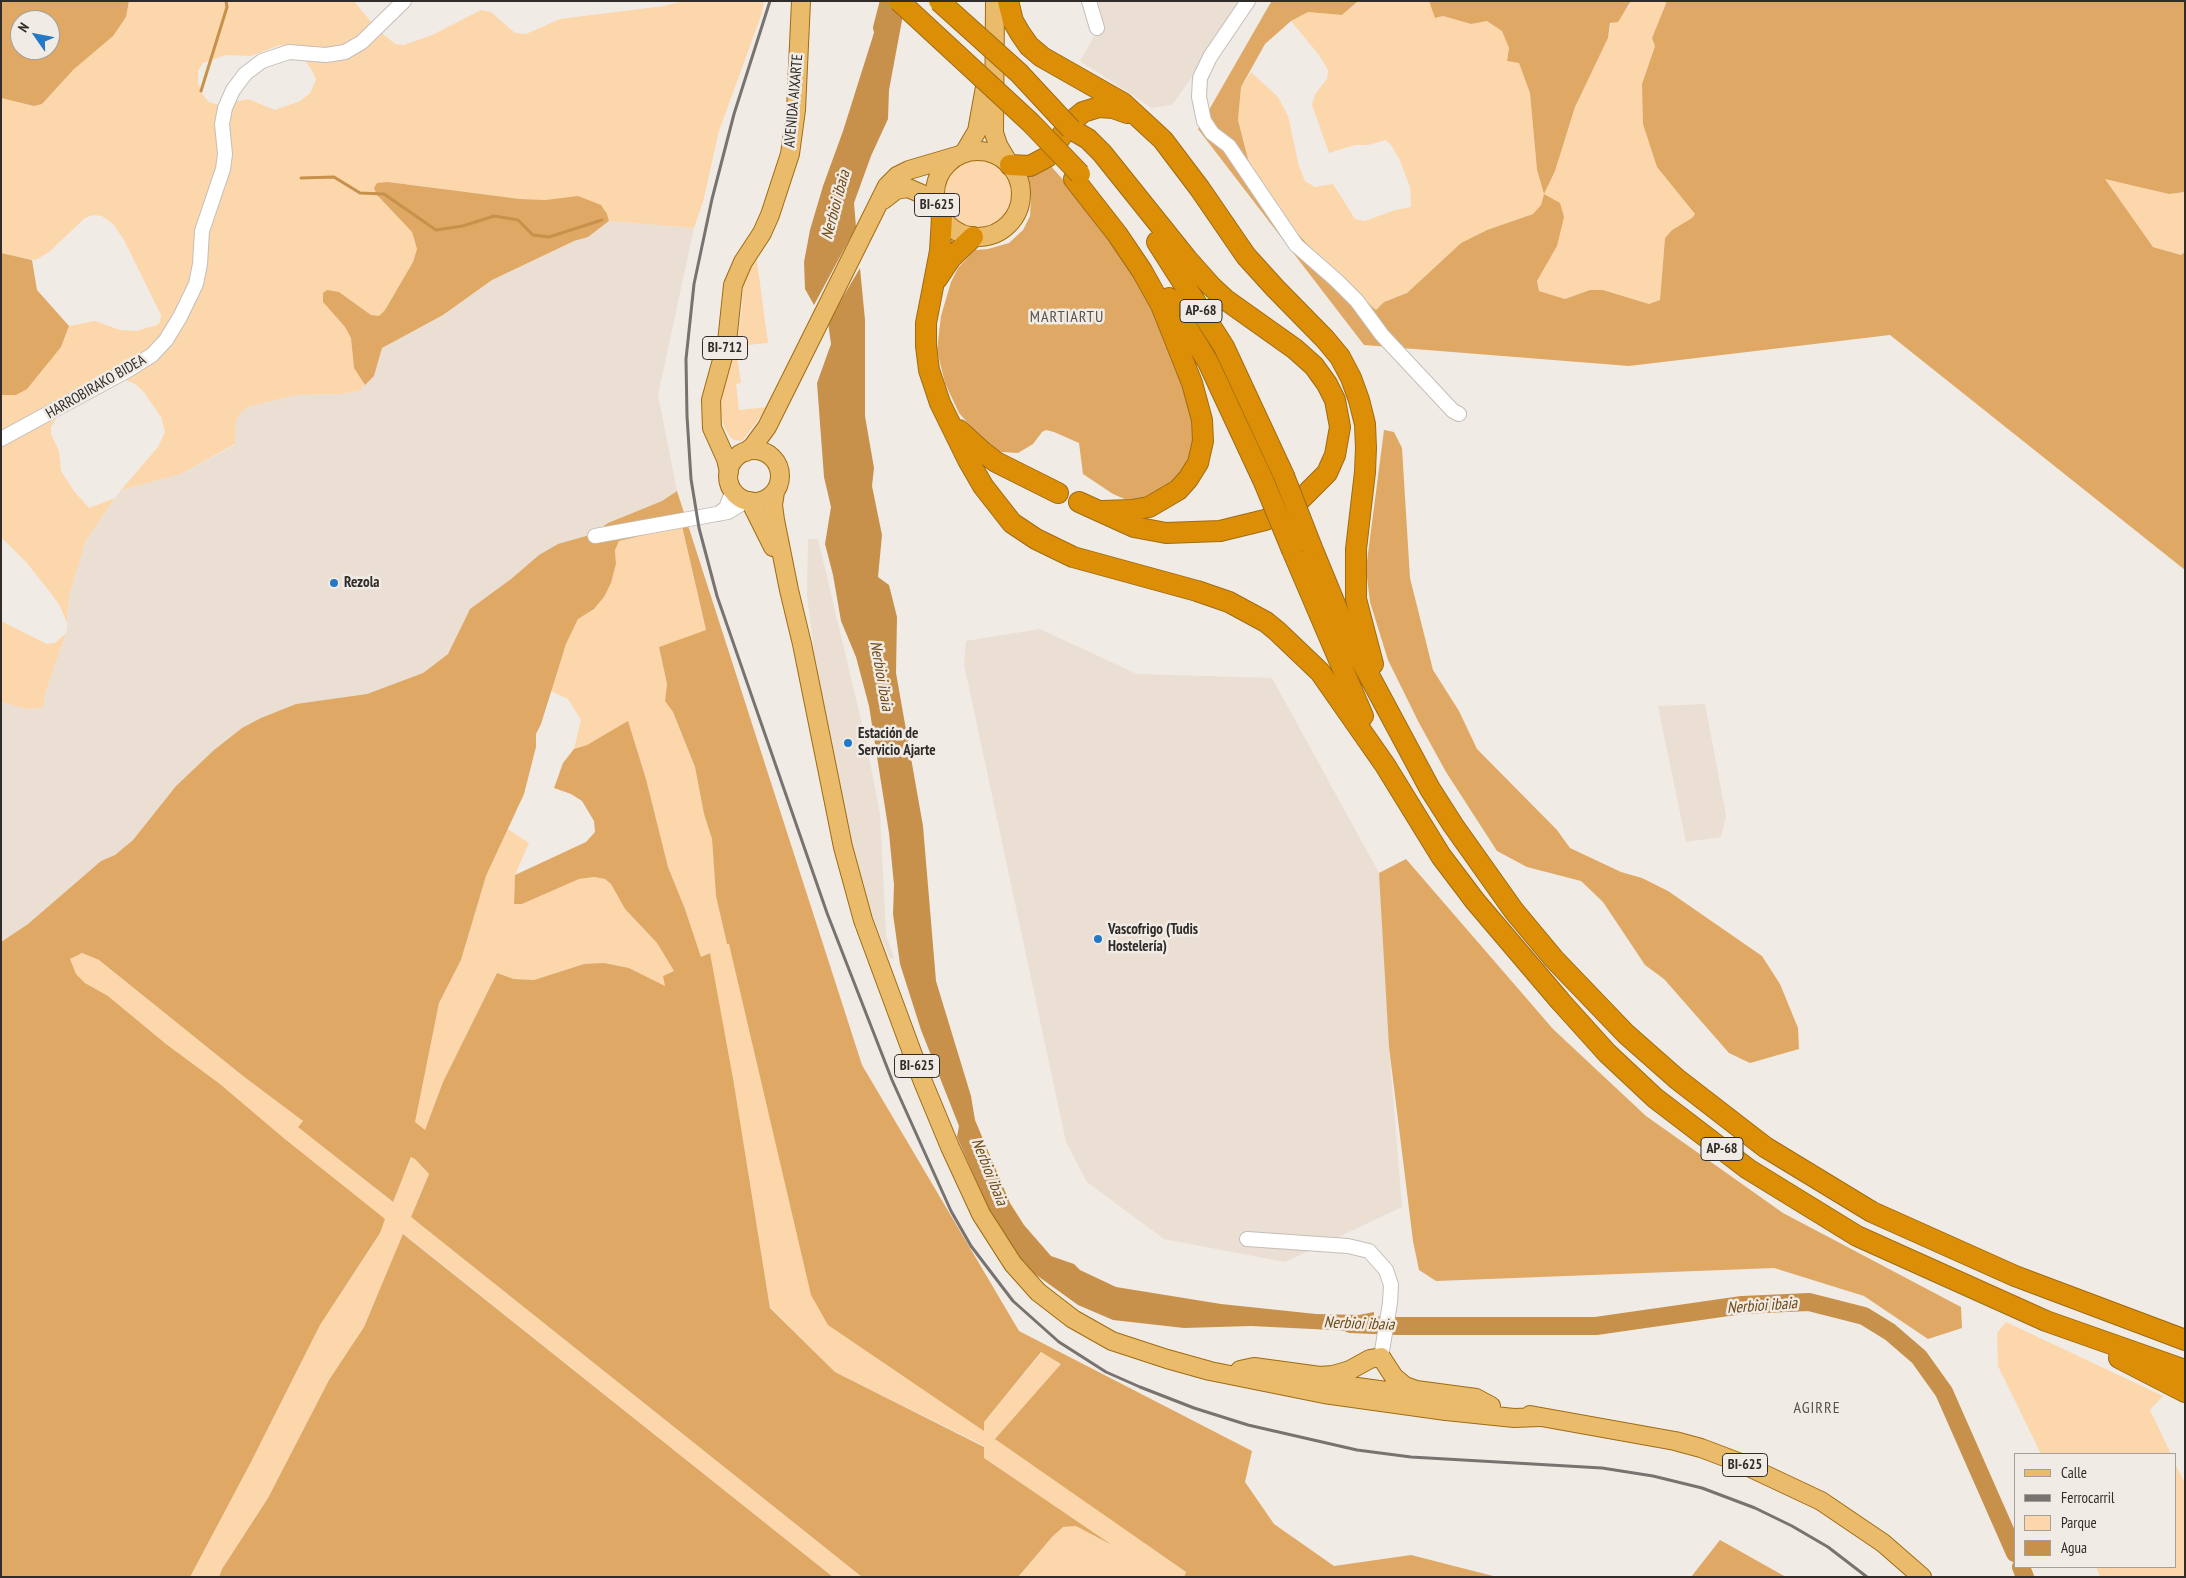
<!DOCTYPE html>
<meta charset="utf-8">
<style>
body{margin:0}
#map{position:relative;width:2186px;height:1578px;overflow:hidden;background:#f1ebe5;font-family:"PT Sans Narrow",sans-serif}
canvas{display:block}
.frame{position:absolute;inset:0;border:2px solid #2f2c2a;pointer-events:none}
.legend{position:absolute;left:2014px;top:1453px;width:162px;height:115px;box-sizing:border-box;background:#f1ebe5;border:1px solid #a39f9a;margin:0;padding:6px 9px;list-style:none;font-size:15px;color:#2f2c2a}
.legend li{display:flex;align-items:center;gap:10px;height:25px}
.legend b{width:25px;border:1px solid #a39f9a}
.north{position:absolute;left:10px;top:10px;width:50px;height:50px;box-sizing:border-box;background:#f1ebe5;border:1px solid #a39f9a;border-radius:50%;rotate:303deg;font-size:14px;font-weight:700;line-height:20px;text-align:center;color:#2f2c2a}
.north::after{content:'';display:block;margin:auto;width:18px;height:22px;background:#2479c7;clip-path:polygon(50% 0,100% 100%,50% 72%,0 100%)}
</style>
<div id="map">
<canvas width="2186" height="1578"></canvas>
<div class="frame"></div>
<ul class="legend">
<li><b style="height:6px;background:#eabb6a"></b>Calle</li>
<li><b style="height:6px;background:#777370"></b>Ferrocarril</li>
<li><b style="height:14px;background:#fcd7ac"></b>Parque</li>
<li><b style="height:14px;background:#c7914c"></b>Agua</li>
</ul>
<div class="north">N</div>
</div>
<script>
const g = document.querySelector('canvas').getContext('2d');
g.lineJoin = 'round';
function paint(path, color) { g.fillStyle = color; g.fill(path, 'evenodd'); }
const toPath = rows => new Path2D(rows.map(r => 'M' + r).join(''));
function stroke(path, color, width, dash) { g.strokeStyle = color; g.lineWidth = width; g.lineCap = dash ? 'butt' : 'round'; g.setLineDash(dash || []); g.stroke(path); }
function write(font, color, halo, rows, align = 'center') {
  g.font = font + ' "PT Sans Narrow",sans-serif'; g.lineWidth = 5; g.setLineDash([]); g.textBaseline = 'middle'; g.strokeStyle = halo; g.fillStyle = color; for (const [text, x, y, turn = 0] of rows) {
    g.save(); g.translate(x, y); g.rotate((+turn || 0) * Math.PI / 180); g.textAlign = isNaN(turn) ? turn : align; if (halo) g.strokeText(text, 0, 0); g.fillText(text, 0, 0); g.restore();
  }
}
paint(toPath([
 [1098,1,1246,1,1172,105,1152,108,1080,61,1103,21],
 [609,221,694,228,658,395,677,491,662,501,593,534,539,555,511,579,470,609,448,654,423,673,367,694,296,704,242,728,214,750,176,786,133,840,115,855,101,861,28,924,1,942,1,702,26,709,40,708,44,705,45,694,67,629,69,596,86,540,121,490,181,474,235,445,236,420,242,411,251,406,295,395,343,394,358,391,374,376,382,348,443,315,492,280,574,241,588,237],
 [808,539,818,539,865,737,880,814,886,935,894,958,890,959,869,907,855,861,846,821,816,664,807,595],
 [1040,629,1137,674,1272,678,1379,873,1394,998,1389,1047,1402,1207,1285,1262,1164,1239,1087,1182,1066,1142,964,664,966,641],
 [1705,704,1726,816,1721,837,1686,842,1658,706]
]), '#eadfd2');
paint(toPath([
 [129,1,354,1,376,28,395,44,404,45,432,35,481,10,491,12,515,33,526,34,560,19,664,6,683,1,764,1,762,13,719,131,703,202,694,228,609,221,607,214,546,200,520,199,388,182,377,195,412,232,417,249,413,262,385,310,379,317,371,315,339,292,323,302,345,327,351,338,354,368,365,385,358,391,343,394,295,395,251,406,242,411,236,420,235,444,181,474,121,490,158,447,165,432,161,417,143,391,135,384,123,379,68,408,57,417,51,427,51,434,59,451,61,471,74,491,89,508,115,498,86,540,69,596,67,623,60,606,50,592,26,562,1,537,1,395,16,395,61,347,69,326,95,321,120,330,136,331,157,325,160,322,161,315,124,240,113,224,102,216,93,215,85,218,49,252,36,260,2,254,1,98,34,106,42,104,74,69,126,17],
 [280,45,291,47,298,52,312,70,316,80,310,93,300,101,275,110,248,99,219,105,209,102,203,95,198,83,198,71,203,63,226,55,251,56],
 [1358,1,1429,1,1436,18,1443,16,1471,24,1487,21,1502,30,1509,48,1507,61,1519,62,1530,93,1537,170,1544,193,1555,171,1575,107,1608,38,1611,23,1629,7,1631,1,1667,1,1652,38,1655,46,1642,84,1657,167,1695,214,1692,218,1672,230,1665,238,1660,300,1649,304,1603,290,1590,290,1565,299,1539,291,1537,281,1557,246,1544,194,1541,205,1533,214,1487,230,1461,243,1407,293,1384,302,1376,310,1330,269,1278,212,1261,188,1248,159,1238,120,1241,87,1251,72,1278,97,1288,116,1299,166,1305,181,1315,187,1333,184,1355,219,1365,221,1395,210,1411,207,1410,187,1399,158,1391,145,1386,140,1368,145,1355,145,1329,153,1312,105,1315,94,1327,79,1328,70,1319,55,1291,21,1308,12,1342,15],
 '942 194a36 36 0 1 1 72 0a36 36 0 1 1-72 0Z',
 [2104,178,2169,194,2185,192,2185,252,2181,255,2153,247],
 [756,254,768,343,737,346,742,305,743,273],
 [734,355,737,355,741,383,736,384,739,410,768,407,742,441,734,440,730,437,724,427,720,410,721,399],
 [682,526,706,631,659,647,667,684,665,701,673,712,695,767,704,814,712,839,716,896,727,944,729,943,984,1431,984,1422,1042,1352,1062,1364,996,1439,1186,1572,1184,1577,1018,1577,1052,1537,1063,1527,1076,1526,1107,1542,984,1458,984,1446,835,1372,770,1307,734,1084,709,953,701,957,685,909,668,867,646,779,628,722,587,745,574,749,581,720,568,699,551,691,566,644,578,619,594,609,604,597,611,583,616,564,615,550,619,541],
 [1,621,47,644,55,643,66,633,45,694,44,705,40,708,26,709,1,702],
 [508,829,529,843,515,875,514,904,522,904,579,879,594,877,605,879,611,884,625,909,657,943,674,971,664,976,665,987,629,968,584,964,534,980,514,979,497,973,443,1082,425,1130,414,1122,439,1003,461,960,486,876],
 [82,953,99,960,243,1076,303,1121,298,1126,392,1202,412,1157,415,1159,429,1174,411,1217,862,1577,833,1577,404,1234,364,1327,329,1380,268,1498,222,1569,219,1577,190,1577,250,1464,320,1325,380,1233,286,1140,220,1084,166,1044,108,996,85,983,76,974,70,959],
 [2006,1322,2163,1396,2150,1410,2171,1454,2041,1454,1998,1366,1997,1333],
 [2175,1463,2185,1484,2185,1577,2100,1577,2096,1567,2175,1567]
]), '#fcd7ac');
paint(toPath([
 [1,1,129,1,126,17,113,36,74,69,42,104,34,106,1,98],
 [20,20,50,20,50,50,20,50],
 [1275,1,1358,1,1342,15,1308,12,1291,21,1265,44,1241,87,1238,120,1248,159,1261,188,1278,212,1330,269,1376,310,1384,302,1407,293,1461,243,1487,230,1533,214,1541,205,1544,194,1537,170,1530,93,1519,63,1507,61,1509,48,1502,31,1487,21,1471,24,1443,16,1435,18,1429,1,1631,1,1618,22,1610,23,1608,38,1575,107,1555,171,1544,194,1560,203,1564,217,1557,246,1537,281,1539,291,1565,299,1590,290,1603,290,1649,304,1660,300,1665,238,1672,230,1692,218,1695,214,1657,167,1643,124,1642,84,1655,46,1652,38,1667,1,2185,1,2185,192,2169,194,2105,179,2153,247,2181,255,2185,252,2185,570,1890,335,1629,366,1364,345,1198,129,1271,2],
 [1049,164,1104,226,1156,311,1190,403,1196,439,1191,466,1179,480,1145,499,1127,500,1113,494,1083,474,1079,443,1054,432,1046,430,1042,432,1033,444,1018,453,1001,452,981,438,959,413,945,383,937,350,941,316,951,282,958,268,975,250,988,249,1009,243,1023,230,1030,216,1031,198,1025,172],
 [388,182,520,199,546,200,578,196,601,205,607,214,609,221,588,237,574,241,492,280,443,315,382,348,374,376,365,385,354,368,351,338,345,327,323,302,323,293,327,290,339,292,371,315,379,316,385,310,413,262,417,249,412,232,377,195,374,188,377,183],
 [1,253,32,260,37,290,69,326,61,347,27,389,16,395,1,395],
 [1384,430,1394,432,1402,448,1410,578,1433,670,1459,711,1477,749,1557,830,1570,848,1621,872,1642,878,1668,891,1762,956,1780,984,1798,1028,1799,1049,1750,1063,1729,1053,1664,979,1645,965,1603,902,1581,881,1527,867,1497,851,1446,772,1418,721,1388,660,1370,602,1366,569],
 [677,491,862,1065,1019,1331,1252,1451,1245,1482,1274,1524,1334,1566,1411,1555,1497,1577,1184,1577,1186,1572,995,1439,1061,1364,1041,1352,984,1422,984,1431,828,1325,811,1295,729,944,727,944,716,896,712,839,704,814,695,767,673,712,665,701,667,684,659,647,706,630,682,526,619,541,615,550,616,564,611,583,604,597,594,609,578,619,566,644,541,724,536,734,536,747,524,794,486,876,461,960,439,1003,415,1122,425,1130,443,1082,497,973,514,979,534,980,584,964,604,963,629,968,665,986,663,976,674,971,657,943,625,909,611,884,605,879,594,877,579,879,522,904,514,904,515,875,586,842,595,832,594,821,582,801,571,794,554,788,563,763,574,749,587,745,628,721,646,779,668,867,685,909,701,957,710,953,734,1084,770,1308,835,1372,984,1447,984,1458,1112,1545,1076,1526,1063,1527,1052,1537,1018,1577,862,1577,411,1217,429,1174,415,1159,411,1157,393,1202,298,1127,303,1121,243,1076,99,960,82,953,70,959,76,974,85,983,108,996,166,1044,220,1084,286,1140,385,1219,380,1233,320,1325,250,1464,190,1577,1,1577,1,942,28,924,101,861,115,855,133,840,176,786,214,750,242,728,261,718,296,704,367,694,423,673,448,654,470,609,511,579,539,555,558,544,593,534,608,523,662,501],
 [1406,859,1553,1029,1646,1116,1783,1213,1961,1307,1962,1328,1928,1339,1864,1296,1774,1268,1436,1281,1419,1270,1413,1241,1389,1047,1379,873],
 [403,1234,833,1577,219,1577,222,1569,268,1498,329,1380,364,1327],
 [1720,1540,1786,1577,1691,1577]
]), '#dfa864');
paint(toPath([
 [884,1,903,15,889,90,888,119,871,156,854,203,856,227,814,305,805,289,804,262,810,230,823,186,843,131],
 [860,268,865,320,865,416,874,468,872,486,882,535,878,577,889,585,897,617,896,673,923,826,936,981,971,1096,975,1120,1010,1203,1024,1225,1051,1256,1074,1264,1080,1270,1116,1287,1221,1304,1316,1314,1359,1315,1374,1312,1373,1332,1251,1326,1184,1328,1113,1320,1078,1305,1035,1274,1011,1249,995,1223,957,1137,959,1126,921,1030,900,964,893,914,894,885,889,833,869,706,856,657,841,621,833,575,825,544,831,507,824,477,817,383,831,344,828,322]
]), '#c7914c');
stroke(toPath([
 [201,91,227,7,226,1],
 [301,178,334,177,360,193,384,194,436,230,463,226,494,216,518,220,533,235,549,237,602,220]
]), '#c7914c', 3);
stroke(toPath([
 [882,28,889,1],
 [1350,1324,1398,1326,1596,1326,1742,1305,1809,1302,1864,1316,1890,1332,1919,1357,1944,1392,2015,1553],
 [2021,1567,2025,1577]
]), '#c7914c', 18);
const minor = toPath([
 [1089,1,1097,28],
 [1248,1,1210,57,1200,78,1199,97,1204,121,1212,133,1229,146,1296,245,1336,280,1357,301,1382,335,1453,411,1459,414],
 [1,439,128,370,152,355,166,340,180,317,196,284,200,264,202,231,223,169,225,154,222,124,225,108,233,90,245,74,262,61,289,52,326,55,345,52,362,42,404,1],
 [718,514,726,508,733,490],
 [595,536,728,512,746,501],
 [1247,1239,1348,1246,1369,1251,1386,1270,1391,1285,1390,1303,1381,1357]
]);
const major = toPath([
 [995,1,994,133,998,145,1008,162],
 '935 194a43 43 0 1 1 86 0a43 43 0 1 1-86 0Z',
 [964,153,977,131,985,87],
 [883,200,896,190,908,188,922,194,938,208],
 '728 476a26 26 0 1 1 52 0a26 26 0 1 1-52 0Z',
 [746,452,753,446,767,427,887,186,897,176,909,170,960,155],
 [729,472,726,459,712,428,711,400,727,342,733,285,743,262,762,233,770,215,790,154,796,110,801,1],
 [775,492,773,505,775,520,789,590,802,644,843,847,863,920,923,1082,950,1147,981,1214,1013,1264,1038,1292,1073,1319,1112,1341,1167,1359,1210,1371,1324,1394,1446,1411,1514,1418,1540,1417],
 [750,501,773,547],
 [1240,1370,1254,1367,1320,1376,1333,1375,1350,1370,1370,1359,1381,1357,1394,1377,1405,1386,1416,1390,1476,1398,1491,1406],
 [1328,1383,1401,1393],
 [1530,1415,1675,1441,1701,1448,1738,1462,1821,1501,1883,1543,1922,1577]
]);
const highway = toPath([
 [1008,1,1013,21,1020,33,1029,46,1042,57,1123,103,1163,140,1200,189,1246,256,1275,288,1325,339,1340,357,1351,378,1359,400,1365,424,1366,448,1365,472,1356,549,1356,599,1373,664],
 [1071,129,1088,139,1102,153,1187,259,1211,286,1226,300,1295,349,1314,366,1327,384,1335,400,1340,427,1335,455,1327,473,1301,499,1284,512,1265,520,1220,531,1166,533,1134,527,1079,502],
 [1010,165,1030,166,1047,157,1071,122,1083,112,1099,107,1113,108,1127,113],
 [1074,179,1117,234,1142,271,1161,305,1192,383,1202,420,1203,441,1198,463,1188,479,1178,490,1149,507,1132,510,1102,511],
 [942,217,940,251,926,323,926,346,929,370,940,403,968,460,983,486,1012,523,1036,539,1073,557,1197,591,1229,602,1266,622,1277,631,1320,672,1385,765,1441,856,1475,901,1561,1002,1607,1053,1655,1098,1748,1169,1857,1236,2046,1321,2185,1370],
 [1157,242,1224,347,1284,476],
 [937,279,951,258,973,237],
 [1169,298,1208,362,1264,482],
 [959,430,983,452,996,462,1058,493],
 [1312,548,1349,638,1430,789,1453,825,1514,911,1554,959,1626,1034,1677,1079,1765,1147,1872,1212,2015,1276,2185,1340],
 [1292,550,1363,716],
 [2119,1358,2185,1392]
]);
stroke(minor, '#c4beb8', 16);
stroke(major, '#9f6c13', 20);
stroke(highway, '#9f6c13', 22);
stroke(minor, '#fff', 14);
stroke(major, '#eabb6a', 18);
stroke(highway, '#dc8e06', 20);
stroke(toPath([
 [770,1,734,114,712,199,694,284,686,359,687,416,691,479,699,528,717,596,827,913,892,1080,951,1211,971,1246,1013,1301,1059,1342,1106,1372,1140,1387,1194,1408,1248,1425,1357,1450,1411,1457,1602,1468,1653,1476,1702,1488,1755,1508,1792,1526,1828,1547,1867,1577]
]), '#777370', 3);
const highwayBridge = toPath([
 [899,1,1031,123,1080,174],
 [939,1,1019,73,1071,129],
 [1284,476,1312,548],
 [1264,482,1292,550]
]);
stroke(highwayBridge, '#9f6c13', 22, []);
stroke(highwayBridge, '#dc8e06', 20);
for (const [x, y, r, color] of [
 [334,583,5,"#2479c7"],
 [848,743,5,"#2479c7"],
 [1098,939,5,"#2479c7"]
]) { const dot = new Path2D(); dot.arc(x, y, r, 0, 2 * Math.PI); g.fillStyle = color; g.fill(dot); stroke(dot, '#f1ebe5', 2); }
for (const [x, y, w] of [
 [937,205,45],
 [1201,311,42],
 [725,348,45],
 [917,1066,45],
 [1722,1149,42],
 [1745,1465,45]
]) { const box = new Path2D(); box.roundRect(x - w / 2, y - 11.5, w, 23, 4); g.fillStyle = '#f1ebe5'; g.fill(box); stroke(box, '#2f2c2a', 1); }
write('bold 14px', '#2f2c2a', null, [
 ["BI-625",937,205],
 ["AP-68",1201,311],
 ["BI-712",725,348],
 ["BI-625",917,1066],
 ["AP-68",1722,1149],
 ["BI-625",1745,1465]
]);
write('15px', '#2f2c2a', '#f1ebe5', [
 ["AVENIDA AIXARTE",794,101,-85],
 ["HARROBIRAKO BIDEA",96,387,-30]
]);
write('bold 15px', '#2f2c2a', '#f1ebe5', [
 ["Rezola",344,583],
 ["Estación de",858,734],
 ["Servicio Ajarte",858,751],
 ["Vascofrigo (Tudis",1108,930],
 ["Hostelería)",1108,947]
], 'left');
write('italic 16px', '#6e4915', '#f1ebe5', [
 ["Nerbioi ibaia",836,205,-75],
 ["Nerbioi ibaia",881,676,80],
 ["Nerbioi ibaia",989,1172,68],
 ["Nerbioi ibaia",1762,1306,-4],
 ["Nerbioi ibaia",1359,1324,2]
]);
g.letterSpacing = '1px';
write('16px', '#57524d', '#f1ebe5', [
 ["MARTIARTU",1067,317],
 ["AGIRRE",1817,1408]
]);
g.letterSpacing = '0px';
</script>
